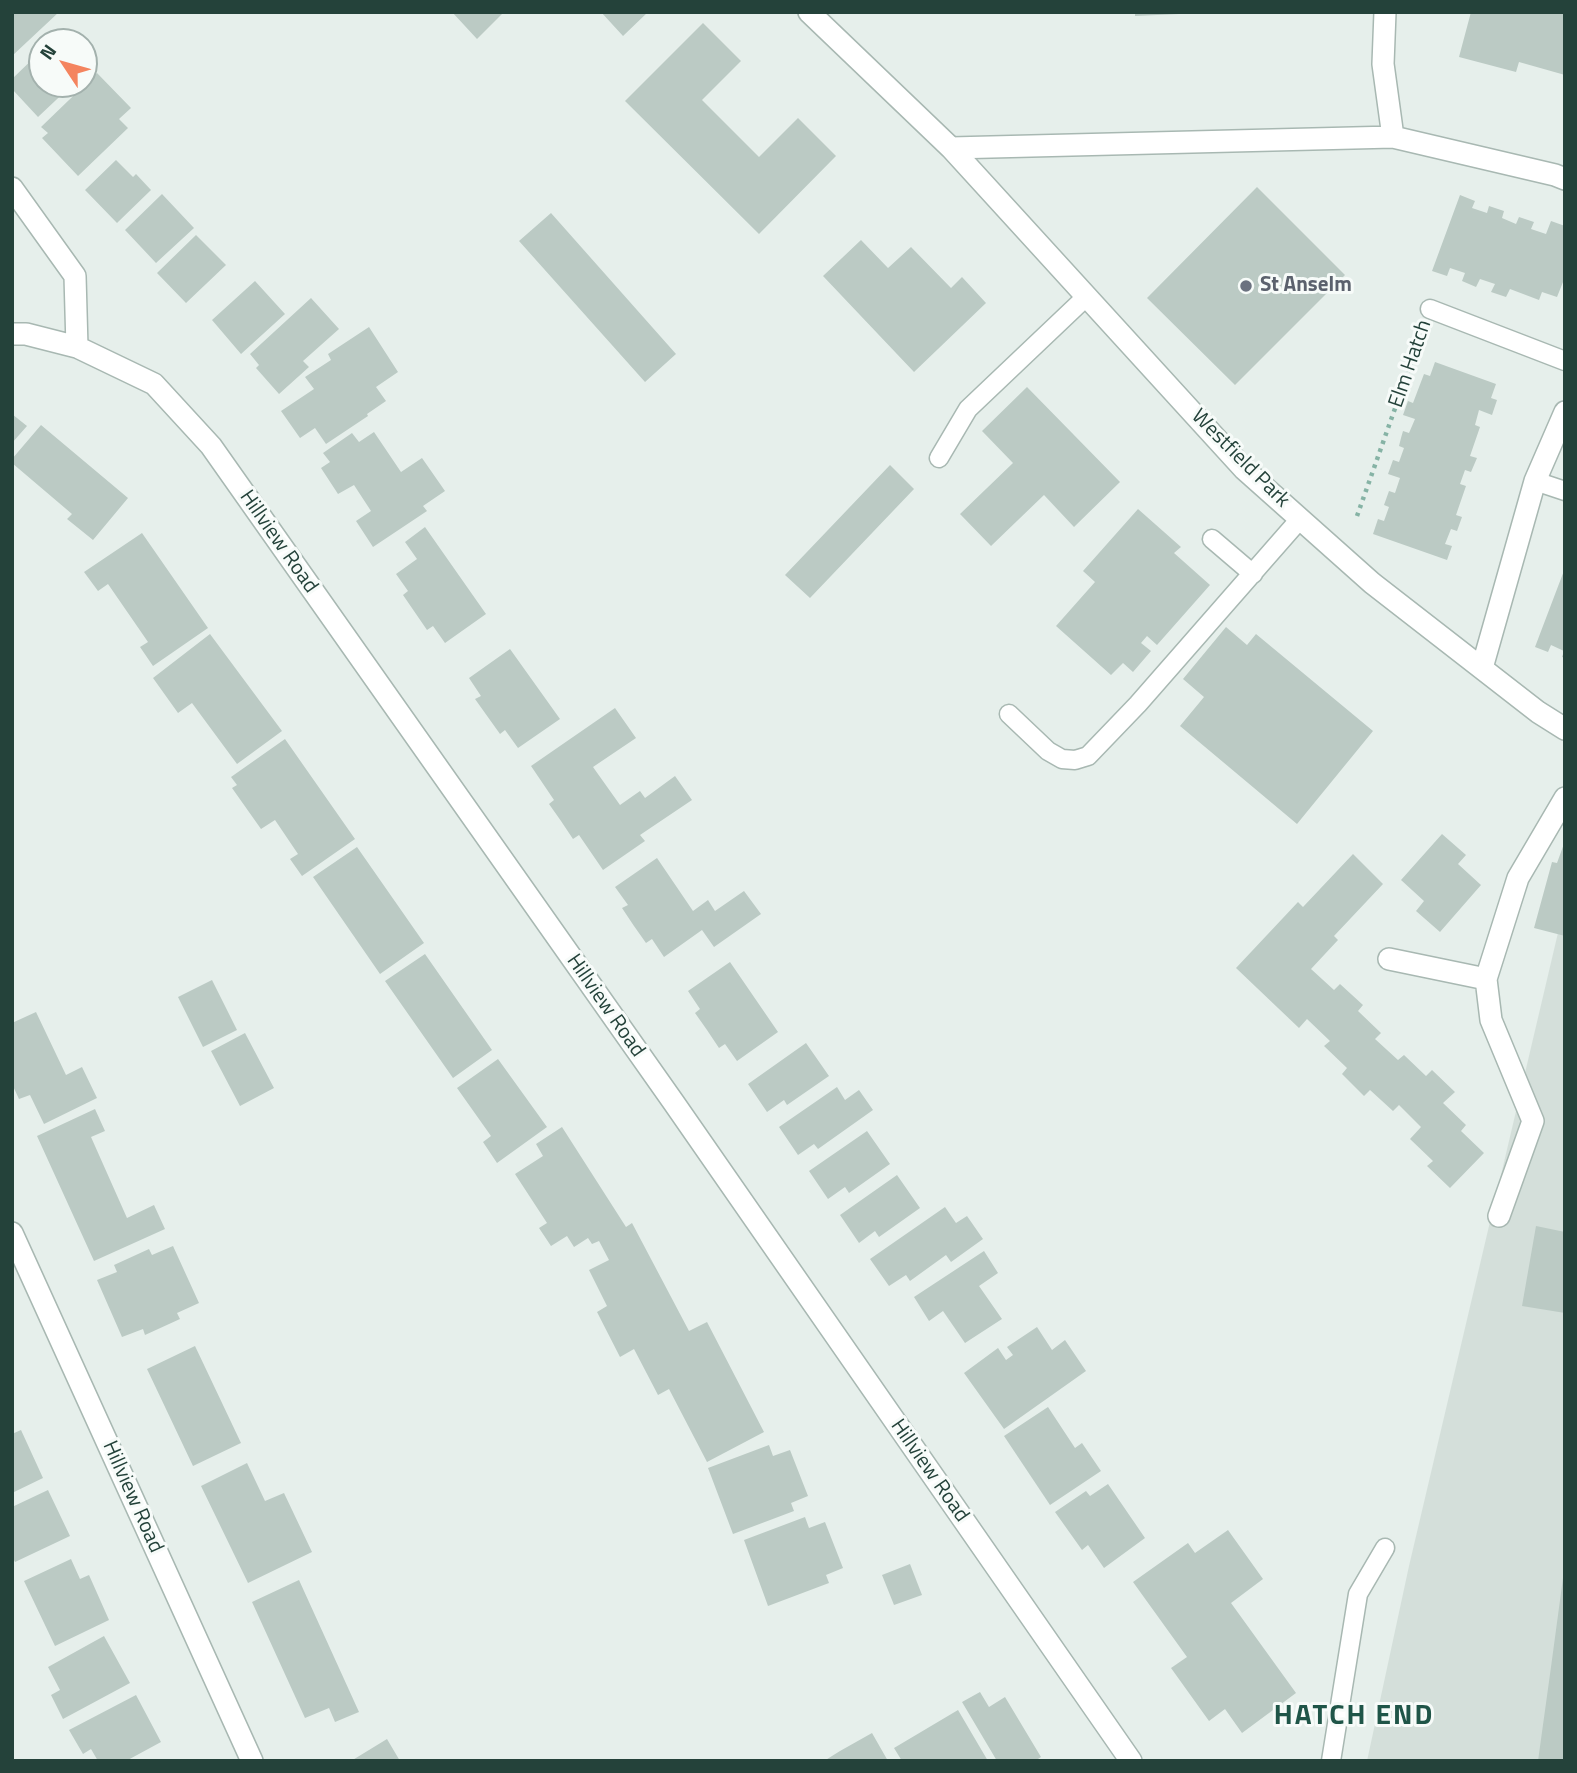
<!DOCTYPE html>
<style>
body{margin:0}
#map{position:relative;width:1577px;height:1773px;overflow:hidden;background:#e6efeb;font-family:"Titillium Web",sans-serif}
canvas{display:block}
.frame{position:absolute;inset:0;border:14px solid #24423a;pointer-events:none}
.north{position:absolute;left:28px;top:28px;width:70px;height:70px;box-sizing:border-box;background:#f7fbf9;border:2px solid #a3b1ad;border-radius:50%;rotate:306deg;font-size:19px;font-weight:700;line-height:28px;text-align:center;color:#24423a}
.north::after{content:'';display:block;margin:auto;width:24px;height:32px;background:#f4845f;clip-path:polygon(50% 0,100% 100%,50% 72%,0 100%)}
</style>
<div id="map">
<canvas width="1577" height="1773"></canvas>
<div class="frame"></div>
<div class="north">N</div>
</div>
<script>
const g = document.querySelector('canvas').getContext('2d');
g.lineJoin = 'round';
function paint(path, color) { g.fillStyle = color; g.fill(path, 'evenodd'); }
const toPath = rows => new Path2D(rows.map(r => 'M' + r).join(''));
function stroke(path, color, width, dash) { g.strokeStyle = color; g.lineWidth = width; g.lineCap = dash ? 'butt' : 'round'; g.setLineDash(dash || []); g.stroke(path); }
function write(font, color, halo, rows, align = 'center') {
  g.font = font + ' "Titillium Web",sans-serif'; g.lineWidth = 6; g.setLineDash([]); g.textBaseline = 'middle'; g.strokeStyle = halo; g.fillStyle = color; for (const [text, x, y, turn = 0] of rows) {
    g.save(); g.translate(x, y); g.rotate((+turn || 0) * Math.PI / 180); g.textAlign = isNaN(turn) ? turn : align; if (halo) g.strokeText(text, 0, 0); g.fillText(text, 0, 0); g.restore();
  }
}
paint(toPath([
 [1565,903,1565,1761,1367,1761,1409,1566]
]), '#d4dfda');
paint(toPath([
 [12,12,59,12,12,56],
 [452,12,504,12,477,39],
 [601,12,648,12,623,36],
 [1135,12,1179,12,1179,14,1135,16],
 [1471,12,1565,12,1565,75,1519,62,1516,72,1459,57],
 [703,23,741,61,702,100,759,157,798,118,836,156,759,234,625,101],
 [42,50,42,84,73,84,38,117,12,89,12,79],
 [97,73,131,108,119,119,128,128,78,176,42,138,48,133,41,127],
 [116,160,133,177,136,174,151,190,117,223,85,190],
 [1257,187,1345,275,1235,385,1147,298],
 [162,194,194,228,156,263,125,230],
 [1460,195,1475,201,1472,208,1487,213,1489,206,1504,211,1502,218,1516,224,1519,217,1534,222,1531,229,1546,234,1551,221,1565,226,1565,277,1557,297,1542,292,1539,300,1510,289,1506,297,1491,292,1495,284,1480,279,1476,287,1462,281,1465,273,1450,268,1447,276,1432,271],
 [551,213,676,354,645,382,519,241],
 [196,235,226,265,186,303,157,273],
 [861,240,888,268,911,247,951,288,962,277,986,303,914,372,823,276],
 [255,281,285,314,241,354,212,320],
 [311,298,339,329,303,361,309,367,279,394,256,368,259,365,250,354],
 [369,327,398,372,376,387,386,401,367,414,368,416,326,444,315,428,300,438,281,411,314,389,305,377,331,360,328,354],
 [1435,362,1496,384,1491,398,1497,400,1492,415,1479,410,1475,425,1480,427,1470,456,1477,458,1471,472,1465,470,1460,484,1466,486,1456,515,1462,517,1457,531,1451,529,1445,544,1452,546,1447,560,1373,534,1378,519,1384,521,1389,507,1384,505,1389,491,1395,493,1400,478,1388,474,1393,460,1399,462,1404,448,1399,446,1401,438,1403,431,1409,433,1415,419,1403,415,1408,401,1413,403,1424,374,1430,376],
 [1027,387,1120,482,1074,527,1044,495,991,546,960,514,1013,463,982,431],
 [12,414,27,426,12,443],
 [41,425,128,498,93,540,67,519,72,514,12,463,12,459],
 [374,432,401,472,422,458,445,491,423,506,427,511,373,547,356,521,371,511,354,485,338,494,321,468,330,462,323,453,352,433,359,442],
 [890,465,914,489,810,598,785,575],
 [1138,509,1181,547,1174,553,1210,585,1157,645,1147,636,1141,643,1151,651,1133,672,1123,663,1111,675,1056,626,1095,582,1083,571],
 [425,527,486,614,445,643,433,626,427,630,403,595,408,591,396,574,417,559,405,542],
 [142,533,208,628,153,666,140,647,148,642,108,584,98,591,84,572],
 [1565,568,1565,658,1562,657,1564,651,1551,645,1548,652,1535,647],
 [1226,627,1247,645,1256,634,1373,731,1297,824,1180,726,1204,697,1183,679],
 [210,634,282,731,237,764,192,703,178,713,153,678],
 [510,649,560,719,518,748,505,730,500,734,475,699,481,696,469,678],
 [615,708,636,738,593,767,620,805,640,791,645,798,675,776,692,800,640,835,645,841,603,870,579,835,573,839,561,821,549,804,554,800,531,766],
 [285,739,355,839,302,876,290,859,298,854,275,820,261,829,232,788,237,785,231,777],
 [1442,834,1466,855,1458,864,1481,885,1440,932,1416,911,1424,901,1401,880],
 [1565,841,1565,936,1534,928,1552,862,1557,863],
 [357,847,424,943,380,974,313,877],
 [1353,854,1383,884,1334,936,1338,940,1311,969,1334,990,1340,984,1363,1005,1358,1011,1381,1033,1375,1039,1398,1060,1404,1055,1426,1076,1432,1070,1455,1092,1443,1103,1466,1125,1461,1131,1484,1153,1450,1188,1427,1166,1433,1161,1410,1139,1421,1127,1399,1105,1393,1111,1370,1090,1364,1096,1342,1074,1347,1068,1324,1046,1330,1041,1307,1019,1299,1028,1236,968,1298,902,1303,907],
 [657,858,693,911,708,900,715,911,744,891,761,914,714,947,702,930,664,957,652,939,646,943,634,926,622,908,628,905,615,887],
 [425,954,492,1050,453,1078,385,981],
 [730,962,778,1032,737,1061,725,1044,719,1048,707,1030,695,1013,700,1009,688,991],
 [212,980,237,1030,203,1047,178,997],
 [36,1012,66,1075,82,1067,97,1098,44,1124,30,1095,19,1099,12,1084,12,1023],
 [245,1033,274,1088,240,1106,211,1051],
 [806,1043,829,1076,787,1105,784,1100,767,1112,748,1084],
 [498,1059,547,1127,497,1163,483,1142,491,1136,457,1088],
 [837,1087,845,1100,859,1090,873,1110,818,1149,814,1144,798,1155,779,1127],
 [95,1109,105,1131,91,1137,127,1218,154,1205,165,1229,94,1261,37,1136],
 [562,1127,626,1227,632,1223,689,1331,707,1322,764,1432,707,1462,669,1389,658,1395,634,1349,620,1357,597,1312,607,1306,589,1270,609,1260,599,1241,592,1244,588,1238,574,1247,567,1236,551,1246,539,1228,547,1223,515,1174,543,1156,536,1144],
 [867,1131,890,1164,849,1193,845,1187,828,1199,809,1171],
 [897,1175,920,1208,879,1237,875,1231,859,1243,840,1215],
 [945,1207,956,1223,967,1216,983,1239,951,1262,946,1255,910,1281,906,1275,889,1286,870,1259],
 [1536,1226,1565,1232,1565,1313,1522,1306],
 [173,1246,199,1303,177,1313,180,1319,145,1335,143,1329,122,1337,97,1280,117,1272,114,1265,149,1249,152,1255],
 [984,1251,998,1273,979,1286,1002,1319,965,1343,943,1311,929,1321,914,1297],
 [1037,1327,1052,1350,1065,1340,1086,1371,1004,1429,964,1373,998,1348,1006,1360,1013,1355,1007,1347],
 [195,1346,241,1443,193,1466,147,1369],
 [1048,1407,1075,1448,1082,1443,1101,1471,1050,1505,1004,1436],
 [21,1430,43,1478,12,1493,12,1434],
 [769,1445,773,1456,790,1450,808,1496,791,1503,794,1511,733,1534,708,1468],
 [247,1463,265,1501,284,1493,312,1552,248,1583,201,1486],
 [1108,1484,1145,1538,1104,1568,1088,1545,1082,1550,1055,1512,1086,1491,1090,1496],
 [48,1490,70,1536,15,1562,12,1556,12,1507],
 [805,1517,809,1528,825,1522,843,1568,826,1575,829,1583,768,1606,744,1540],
 [1228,1530,1263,1579,1231,1603,1296,1693,1242,1733,1225,1709,1209,1721,1171,1668,1187,1657,1133,1582,1188,1543,1195,1553],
 [71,1559,80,1579,89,1575,109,1620,55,1646,24,1581],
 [910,1564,922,1595,894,1605,882,1575],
 [1563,1578,1565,1761,1538,1761,1551,1667],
 [299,1580,359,1712,335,1722,329,1708,305,1718,252,1602],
 [104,1636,130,1683,63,1719,51,1695,60,1690,48,1667],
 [980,1692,989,1707,1005,1697,1041,1757,1035,1761,997,1761,962,1702],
 [136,1695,161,1742,126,1761,98,1761,91,1749,83,1754,69,1730],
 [958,1710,988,1761,902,1761,894,1748],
 [872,1733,888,1761,824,1761,840,1751],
 [387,1739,400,1761,351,1761]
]), '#bbcac4');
const lane = toPath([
 [1430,309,1565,361],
 [939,458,968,409,1087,296],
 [1535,481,1565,491],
 [1212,539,1253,574],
 [1009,714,1048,751,1062,759,1075,760,1088,756,1138,704,1300,519],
 [1331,1761,1358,1594,1385,1548]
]);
const street = toPath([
 [809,12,951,148,1244,469,1372,583,1538,712,1565,729],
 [1385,12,1383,64,1393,137],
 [951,148,1393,137,1555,175,1565,179],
 [12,188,75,276,77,347],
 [12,334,26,334,77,347,154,384,211,446,674,1103,1131,1761],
 [1482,668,1535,481,1565,412],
 [1389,959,1486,979,1491,1020,1533,1121,1499,1216],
 [1486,979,1518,878,1565,798],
 [12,1233,252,1761]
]);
stroke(lane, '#a8b8b2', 21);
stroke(street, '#a8b8b2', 24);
stroke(toPath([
 [1357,516,1421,335]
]), '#86b3a5', 4.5, [3.5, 5]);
stroke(lane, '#fff', 18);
stroke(street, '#fff', 21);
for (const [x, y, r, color] of [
 [1246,286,7,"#6b7280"]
]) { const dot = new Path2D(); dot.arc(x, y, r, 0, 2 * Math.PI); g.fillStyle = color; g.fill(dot); stroke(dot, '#f7fbf9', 2.5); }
write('bold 21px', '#5b616d', '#f7fbf9', [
 ["St Anselm",1260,286]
], 'left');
write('21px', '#24423a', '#f7fbf9', [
 ["Elm Hatch",1411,364,-71],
 ["Westfield Park",1240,459,45],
 ["Hillview Road",278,542,55],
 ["Hillview Road",605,1006,55],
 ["Hillview Road",929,1471,55],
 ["Hillview Road",132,1497,66]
]);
g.letterSpacing = '2px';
write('bold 28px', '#1f5548', '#f7fbf9', [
 ["HATCH END",1354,1717]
]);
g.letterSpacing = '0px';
</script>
